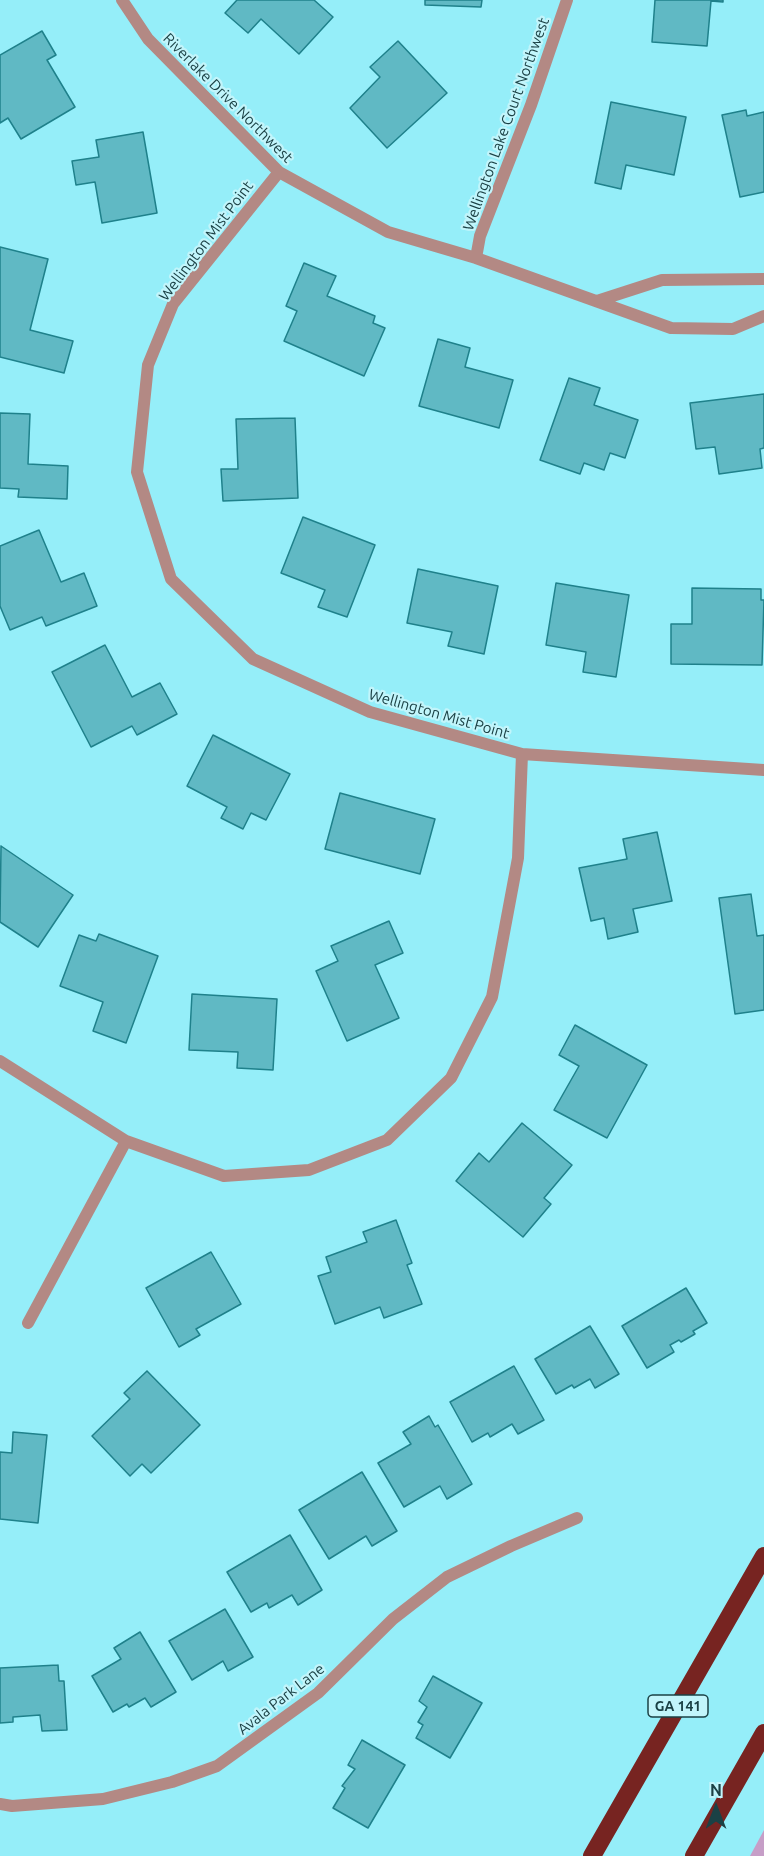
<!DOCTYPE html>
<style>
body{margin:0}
#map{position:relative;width:764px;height:1856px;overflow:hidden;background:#95eef9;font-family:Ubuntu,sans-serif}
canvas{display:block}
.north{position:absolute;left:686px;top:1778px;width:60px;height:60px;-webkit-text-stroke:4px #c2f5fb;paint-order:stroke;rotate:0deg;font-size:16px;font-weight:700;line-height:24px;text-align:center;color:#1b4145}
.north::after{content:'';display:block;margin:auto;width:21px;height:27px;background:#1b4145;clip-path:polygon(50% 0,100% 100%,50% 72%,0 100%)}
</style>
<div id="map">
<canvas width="764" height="1856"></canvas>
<div class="north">N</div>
</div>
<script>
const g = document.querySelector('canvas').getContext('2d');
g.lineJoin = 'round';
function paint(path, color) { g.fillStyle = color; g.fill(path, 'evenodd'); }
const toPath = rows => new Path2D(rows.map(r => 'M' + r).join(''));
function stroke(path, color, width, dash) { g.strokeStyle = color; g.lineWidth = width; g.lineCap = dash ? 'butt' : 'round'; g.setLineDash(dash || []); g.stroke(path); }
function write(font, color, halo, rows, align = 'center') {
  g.font = font + ' Ubuntu,sans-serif'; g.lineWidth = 4.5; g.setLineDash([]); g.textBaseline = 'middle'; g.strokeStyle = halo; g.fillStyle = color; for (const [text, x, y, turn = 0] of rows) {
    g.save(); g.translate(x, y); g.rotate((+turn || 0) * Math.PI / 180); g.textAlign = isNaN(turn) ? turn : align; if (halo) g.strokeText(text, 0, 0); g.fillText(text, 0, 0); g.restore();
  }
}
paint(toPath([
 [764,1830,764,1856,750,1856]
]), '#c69ec7');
const building = toPath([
 [237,0,314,0,333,17,299,54,261,19,248,33,225,13,237,0],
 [425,0,482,0,481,7,425,5,425,0],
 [655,0,723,0,723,2,711,1,707,46,652,42,655,0],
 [42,31,56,55,47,60,75,107,21,139,8,118,0,123,0,55,42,31],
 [398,41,447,93,387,148,350,108,380,77,370,67,398,41],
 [611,102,686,117,674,175,626,165,621,189,595,183,611,102],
 [746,110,747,116,764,112,764,192,740,197,722,115,746,110],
 [143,132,157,213,102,223,95,182,76,185,72,161,99,157,96,140,143,132],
 [0,247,48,259,30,330,73,341,64,373,0,357,0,247],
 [304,263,336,276,327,296,375,316,373,323,385,328,364,376,284,341,297,311,286,306,304,263],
 [438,339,470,348,465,367,513,380,499,428,419,406,438,339],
 [569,378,600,388,594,405,638,420,625,458,610,453,604,470,584,463,580,474,540,460,569,378],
 [764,394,764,448,760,449,762,468,719,474,715,447,696,449,690,403,764,394],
 [0,413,30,414,28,464,68,466,67,499,18,497,19,489,0,488,0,413],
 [295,418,298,498,223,501,221,469,238,469,236,419,295,418],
 [303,517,375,545,347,617,318,607,325,590,281,573,303,517],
 [39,530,61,582,84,573,97,606,46,626,42,617,10,630,0,606,0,546,39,530],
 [418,569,498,586,484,654,448,646,452,632,407,623,418,569],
 [556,583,629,595,616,677,583,672,586,652,546,645,556,583],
 [692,588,761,589,761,600,764,600,762,665,671,664,671,624,692,624,692,588],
 [105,645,132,697,160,683,177,714,137,735,132,726,91,747,52,672,105,645],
 [213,735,290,774,266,820,251,813,243,829,221,818,227,807,187,786,213,735],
 [340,793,435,819,420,874,325,849,340,793],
 [657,832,672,901,633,909,638,932,608,939,604,918,591,921,579,868,627,859,623,839,657,832],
 [1,846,73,895,38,947,0,922,1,846],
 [751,894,757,936,764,935,764,1010,735,1014,719,898,751,894],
 [389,921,403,953,375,965,399,1018,347,1041,316,971,338,961,331,946,389,921],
 [99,934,158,956,126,1043,93,1031,103,1002,60,986,79,935,96,941,99,934],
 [192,994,277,999,273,1070,237,1068,238,1052,189,1050,192,994],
 [575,1025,647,1065,607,1138,554,1110,579,1066,559,1055,575,1025],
 [522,1123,572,1165,544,1198,551,1204,523,1237,456,1181,479,1153,489,1162,522,1123],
 [396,1220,412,1263,407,1265,422,1304,384,1318,380,1307,335,1324,318,1276,331,1272,326,1257,367,1242,363,1232,396,1220],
 [211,1252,241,1304,196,1329,200,1335,179,1347,146,1288,211,1252],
 [686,1288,707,1323,693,1331,695,1334,681,1342,679,1340,670,1345,674,1352,647,1368,622,1326,686,1288],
 [590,1326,619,1374,595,1388,590,1379,574,1388,572,1385,556,1394,535,1359,590,1326],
 [514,1366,544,1420,518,1434,512,1424,490,1437,488,1433,472,1442,450,1402,514,1366],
 [147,1371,200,1425,151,1473,142,1464,130,1476,92,1436,130,1399,124,1393,147,1371],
 [429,1416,435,1427,438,1425,472,1484,447,1499,440,1486,404,1507,378,1463,411,1444,403,1432,429,1416],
 [13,1432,47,1435,38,1523,0,1519,0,1452,12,1453,13,1432],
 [362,1472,397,1531,372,1546,366,1536,329,1559,299,1510,362,1472],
 [290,1535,322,1590,298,1605,292,1595,269,1608,267,1603,251,1612,227,1572,290,1535],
 [225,1609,253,1657,228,1671,223,1661,192,1680,169,1641,225,1609],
 [140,1632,176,1692,151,1707,145,1698,129,1707,127,1704,113,1712,92,1676,121,1659,114,1648,140,1632],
 [58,1665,59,1681,64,1681,67,1730,42,1731,40,1715,13,1717,13,1722,0,1723,0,1668,58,1665],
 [433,1676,482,1703,450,1758,416,1738,423,1725,418,1722,427,1707,419,1701,433,1676],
 [362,1740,405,1765,368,1828,333,1808,345,1788,342,1786,355,1769,348,1765,362,1740]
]);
paint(building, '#60b9c4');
stroke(building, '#1f818b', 1.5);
stroke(toPath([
 [122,0,148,39,279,172,388,232,476,258,671,328,733,329,764,316],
 [279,172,173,304,148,365,137,472,171,579,253,659,370,712,522,754,764,770],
 [476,258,480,236,531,105,567,0],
 [597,301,662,280,764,279],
 [0,1061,126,1141,224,1176,309,1170,387,1140,451,1078,492,997,518,858,522,754],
 [28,1323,126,1141],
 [0,1804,12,1806,103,1799,172,1782,217,1766,318,1693,393,1619,447,1577,511,1546,577,1518]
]), '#b38984', 12);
stroke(toPath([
 [592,1856,764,1556],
 [694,1856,764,1733]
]), '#772421', 18);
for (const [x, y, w] of [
 [678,1706,60]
]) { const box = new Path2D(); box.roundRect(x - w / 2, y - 11, w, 22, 4.5); g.fillStyle = '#c2f5fb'; g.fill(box); stroke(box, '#1b4145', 1.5); }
write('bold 14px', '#1b4145', null, [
 ["GA 141",678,1706]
]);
write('15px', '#1b4145', '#c2f5fb', [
 ["Riverlake Drive Northwest",228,98,45],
 ["Wellington Lake Court Northwest",506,124,-70],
 ["Wellington Mist Point",206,241,-53],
 ["Wellington Mist Point",439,714,16],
 ["Avala Park Lane",281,1699,-38]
]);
</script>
